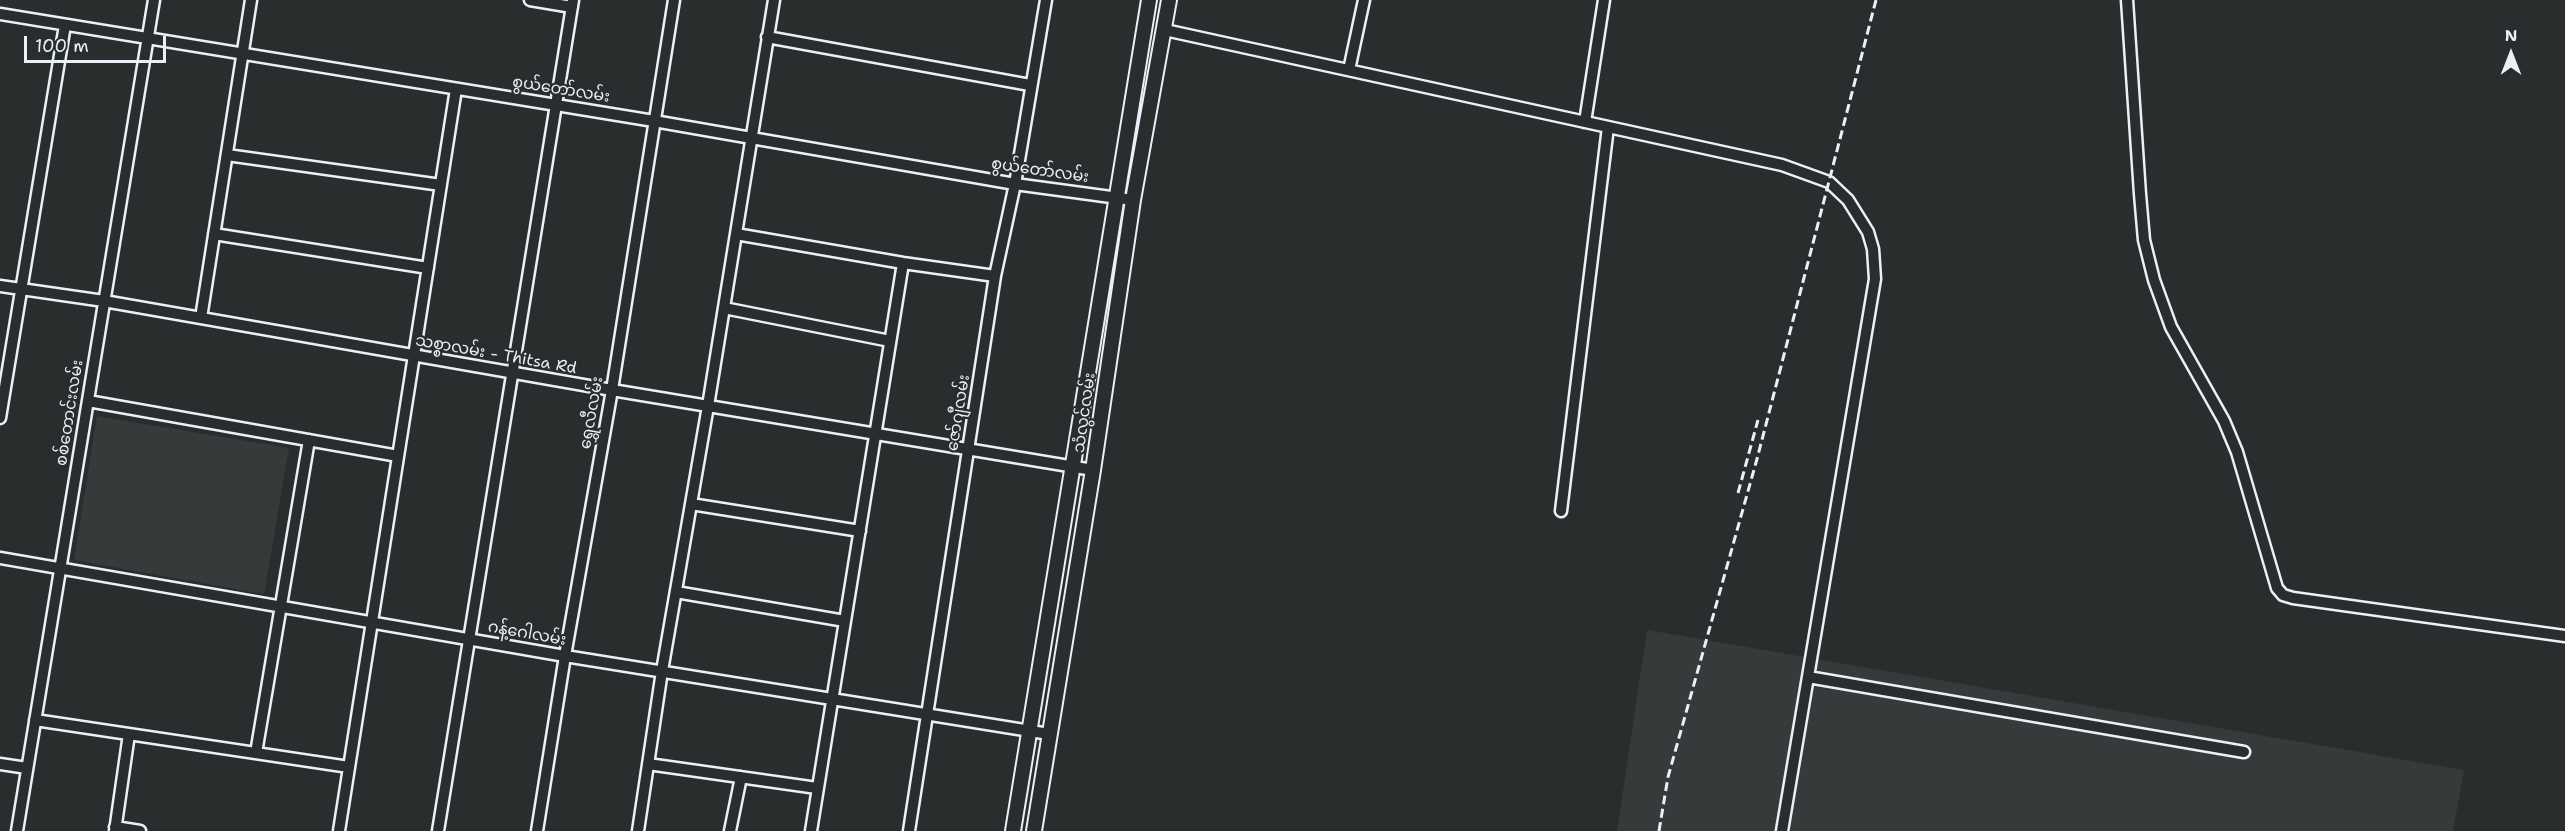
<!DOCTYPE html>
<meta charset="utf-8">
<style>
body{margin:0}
#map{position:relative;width:2565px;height:831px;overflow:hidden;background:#2a2d2e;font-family:"Shantell Sans",sans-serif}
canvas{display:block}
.north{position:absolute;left:2481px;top:24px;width:60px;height:60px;-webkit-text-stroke:4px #2a2d2e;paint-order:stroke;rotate:0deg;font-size:16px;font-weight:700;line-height:24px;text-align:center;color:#e8f1f8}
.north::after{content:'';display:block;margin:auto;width:21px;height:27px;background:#e8f1f8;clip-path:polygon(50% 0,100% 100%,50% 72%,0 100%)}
.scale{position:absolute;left:24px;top:36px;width:142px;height:27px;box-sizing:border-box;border:3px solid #e8f1f8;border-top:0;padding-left:8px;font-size:18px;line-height:21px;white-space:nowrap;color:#e8f1f8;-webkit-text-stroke:4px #2a2d2e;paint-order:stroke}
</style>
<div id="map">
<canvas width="2565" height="831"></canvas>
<div class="north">N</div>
<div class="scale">100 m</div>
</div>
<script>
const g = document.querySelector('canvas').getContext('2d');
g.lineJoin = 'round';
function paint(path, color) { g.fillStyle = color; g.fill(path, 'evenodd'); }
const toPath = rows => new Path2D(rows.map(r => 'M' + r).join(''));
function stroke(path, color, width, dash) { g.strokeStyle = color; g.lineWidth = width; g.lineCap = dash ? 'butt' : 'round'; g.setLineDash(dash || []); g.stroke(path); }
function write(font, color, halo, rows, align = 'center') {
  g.font = font + ' "Shantell Sans","Noto Sans Myanmar",sans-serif'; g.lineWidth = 4.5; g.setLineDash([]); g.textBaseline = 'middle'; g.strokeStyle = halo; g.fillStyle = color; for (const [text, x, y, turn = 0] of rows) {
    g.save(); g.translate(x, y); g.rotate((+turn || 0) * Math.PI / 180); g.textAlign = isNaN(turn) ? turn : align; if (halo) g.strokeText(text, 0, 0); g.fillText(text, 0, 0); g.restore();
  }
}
paint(toPath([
 [97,416,289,448,264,594,74,560],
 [1647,630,2464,770,2453,831,1617,831]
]), '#363a3b');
const minor = toPath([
 [530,0,572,7],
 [2127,0,2140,194,2144,240,2154,280,2171,327,2224,421,2237,452,2277,588,2283,595,2293,598,2565,636],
 [0,14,654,121,1015,184,1133,200],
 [1165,30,1782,165,1829,182,1848,200,1868,232,1873,249,1875,279,1782,831],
 [767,37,1030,85],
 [1349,70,1364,0],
 [1585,122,1604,0],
 [227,155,441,185],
 [214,234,428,268],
 [736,234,903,263,995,276],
 [0,286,104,301,612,390,1093,470],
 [724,308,890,341],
 [201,318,251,0],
 [88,401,398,456],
 [0,418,65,25],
 [691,504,860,531],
 [1561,511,1608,127],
 [0,558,565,656,1049,734],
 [676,592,845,621],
 [1808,677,2244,752],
 [35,720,349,767],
 [256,753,309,440],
 [0,764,27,768],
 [648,764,817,788],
 [115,827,140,831],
 [17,831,154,0],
 [115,831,129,734],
 [339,831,456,89],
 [438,831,573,0],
 [537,831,565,656,612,390,674,0],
 [638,831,662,671,708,406,774,0],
 [730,831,741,777],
 [811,831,903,263],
 [909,831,995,276,1015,184,1046,0]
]);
const major = toPath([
 [1013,831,1149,0],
 [1034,831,1093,470,1133,200,1169,0]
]);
stroke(minor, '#e8f1f8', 15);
stroke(major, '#e8f1f8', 18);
stroke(minor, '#2a2d2e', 10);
stroke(major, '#2a2d2e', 14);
stroke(toPath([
 [1738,493,1758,420],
 [1659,831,1668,777,1757,459,1876,0]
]), '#e8f1f8', 3, [9, 4.5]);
write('16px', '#e8f1f8', '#2a2d2e', [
 ["စွယ်တော်လမ်း",561,90,9],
 ["စွယ်တော်လမ်း",1040,171,8],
 ["သစ္စာလမ်း - Thitsa Rd",496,355,10],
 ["စစ်တောင်းလမ်း",70,413,-81],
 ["ရွှေလီလမ်း",592,413,-80],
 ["ဇော်ဂျီလမ်း",959,413,-81],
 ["သံလွင်လမ်း",1085,413,-82],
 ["ဂန့်ဂေါလမ်း",527,634,10]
]);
</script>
